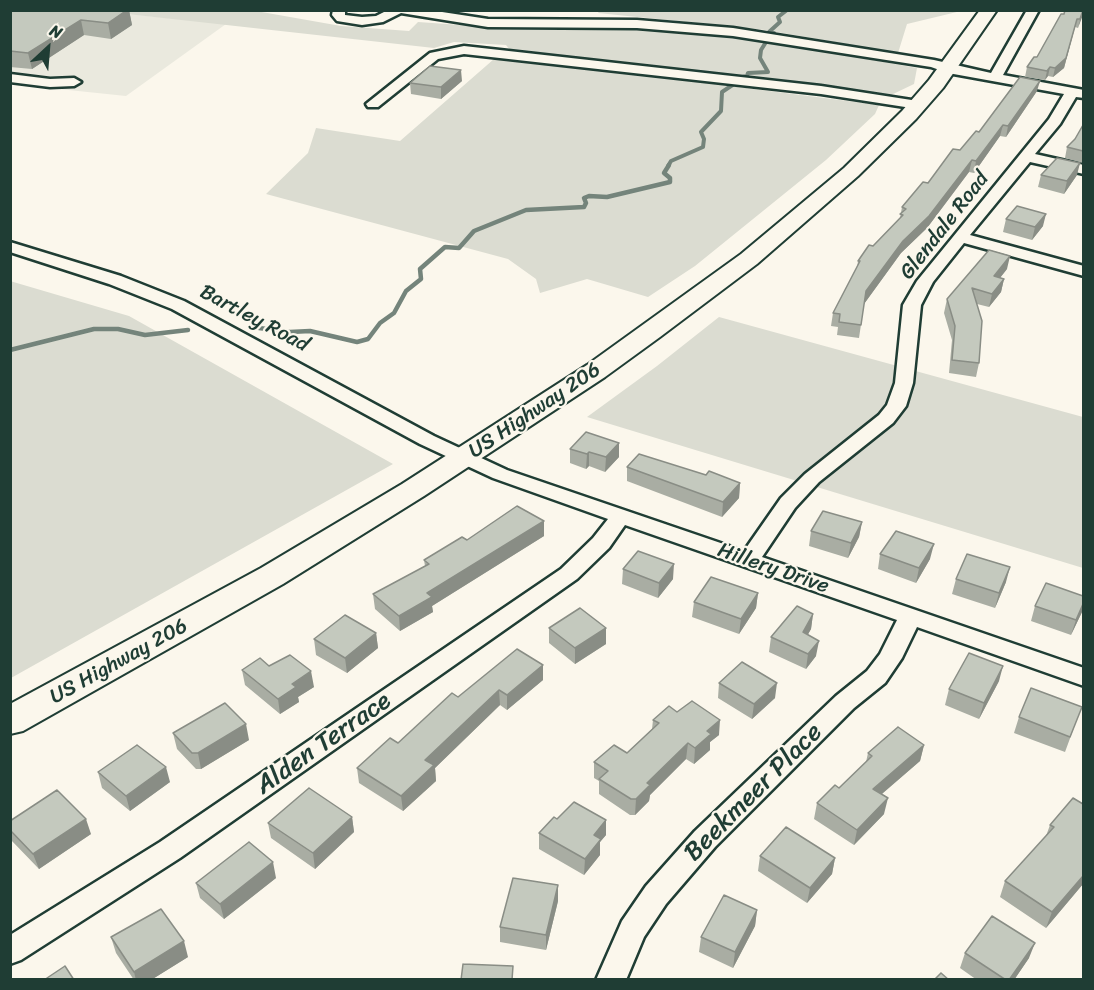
<!DOCTYPE html>
<style>
body{margin:0}
#map{position:relative;width:1094px;height:990px;overflow:hidden;background:#fbf7ec;font-family:Sriracha,sans-serif}
canvas{display:block}
.frame{position:absolute;inset:0;border:12px solid #1f3d34;pointer-events:none}
.north{position:absolute;left:18px;top:18px;width:60px;height:60px;-webkit-text-stroke:4px #fbf7ec;paint-order:stroke;rotate:26deg;font-size:16px;font-weight:700;line-height:24px;text-align:center;color:#1f3d34}
.north::after{content:'';display:block;margin:auto;width:21px;height:27px;background:#1f3d34;clip-path:polygon(50% 0,100% 100%,50% 72%,0 100%)}
</style>
<div id="map">
<canvas width="1094" height="990"></canvas>
<div class="frame"></div>
<div class="north">N</div>
</div>
<script>
const g = document.querySelector('canvas').getContext('2d');
g.lineJoin = 'round';
function paint(path, color) { g.fillStyle = color; g.fill(path, 'evenodd'); }
const toPath = rows => new Path2D(rows.map(r => 'M' + r).join(''));
function stroke(path, color, width, dash) { g.strokeStyle = color; g.lineWidth = width; g.lineCap = dash ? 'butt' : 'round'; g.setLineDash(dash || []); g.stroke(path); }
function write(font, color, halo, rows, align = 'center') {
  g.font = font + ' Sriracha,sans-serif'; g.lineWidth = 4.5; g.setLineDash([]); g.textBaseline = 'middle'; g.strokeStyle = halo; g.fillStyle = color; for (const [text, x, y, turn = 0] of rows) {
    g.save(); g.translate(x, y); g.rotate((+turn || 0) * Math.PI / 180); g.textAlign = isNaN(turn) ? turn : align; if (halo) g.strokeText(text, 0, 0); g.fillText(text, 0, 0); g.restore();
  }
}
paint(toPath([
 [11,11,100,11,226,24,126,96,11,84]
]), '#eae9de');
paint(toPath([
 [600,10,961,10,961,11,907,24,898,53,765,30,598,13],
 [100,11,256,11,341,26,409,31,418,22,504,28,588,28,672,31,751,38,917,68,914,84,891,95,510,50,506,45,454,42,434,48],
 [494,59,660,77,879,105,875,114,826,160,695,266,648,297,587,279,540,293,536,279,508,259,266,194,308,153,316,128,400,141],
 [10,281,129,316,393,464,11,678],
 [719,317,1083,417,1083,568,587,417,657,366]
]), '#dbdcd1');
stroke(toPath([
 [774,33,769,32,780,22,778,17,787,10],
 [738,78,747,76,748,73,768,72,760,58,761,50,766,42],
 [668,166,671,161,703,147,704,139,701,132,721,111,722,92,734,84]
]), '#74847b', 4);
stroke(toPath([
 [259,328,290,332,310,331,357,342,368,339,380,323,394,313,406,291,421,279,420,269,445,247,459,248,474,231,526,210,584,207,586,203,584,198,589,196,607,197,670,182,670,178,664,173,669,165],
 [10,350,94,329,118,329,145,335,188,330]
]), '#74847b', 4.5);
const minor = toPath([
 [333,10,345,10,345,15,362,17,376,16,388,10,429,10,488,19,637,20,733,28,934,60,991,73,1027,10,1039,10,1003,75,1084,90,1084,98,1076,97,1060,124,1035,154,1084,165,1084,174,1030,162,970,235,1084,266,1084,276,964,243,933,282,921,305,913,383,906,406,893,423,819,482,795,508,762,557,1084,668,1084,686,917,627,902,658,885,683,854,708,715,847,666,904,644,937,626,980,596,980,622,921,646,886,695,831,836,696,867,671,880,654,897,620,625,525,609,548,577,579,180,858,21,960,10,964,10,935,160,842,561,569,593,538,608,519,493,478,420,444,172,309,109,284,10,252,10,242,121,276,184,301,434,436,507,470,744,551,781,498,805,474,879,415,887,405,895,383,903,305,917,281,1049,119,1064,94,948,73,931,67,733,36,637,28,488,27,401,13,383,22,362,25,337,21,332,15,333,10],
 [464,46,821,86,918,101,925,105,918,109,821,94,464,54,438,59,378,107,368,107,366,104,430,53,464,46],
 [10,74,50,79,74,78,81,82,74,86,50,87,10,82,10,74]
]);
const highway = toPath([
 [980,10,997,10,943,88,916,119,858,176,757,264,660,337,605,377,424,496,283,584,23,731,10,734,10,704,261,568,402,484,587,365,741,254,844,168,902,111,929,80,980,10]
]);
stroke(minor, '#1f3d34', 5);
stroke(highway, '#1f3d34', 4);
paint(minor, '#fbf7ec');
paint(highway, '#fbf7ec');
paint(toPath([
 [10,10,129,10,132,25,111,39,84,35,32,69,10,67],
 [1083,10,1078,28,1075,27,1064,68,1053,77,1048,76,1045,80,1025,77,1027,67],
 [462,81,441,99,411,94,410,83],
 [1037,91,1006,137,1000,136,974,173,969,172,927,228,901,253,864,304,859,338,837,335,838,327,831,326,833,313,857,268,858,261,900,218,902,207,928,183,979,132],
 [1083,125,1083,163,1065,158,1067,147,1075,139],
 [1041,175,1077,175,1064,194,1038,187],
 [1006,219,1043,226,1032,240,1003,232],
 [1007,269,1000,278,1004,279,1001,292,989,307,977,304,979,363,976,377,949,373,952,340,944,313,947,299],
 [619,443,619,457,605,472,589,466,586,469,570,463,570,449],
 [627,467,706,475,740,483,739,498,722,517,627,481],
 [544,521,544,536,432,606,433,612,400,631,375,609,373,594,425,566,424,560,467,540],
 [862,522,859,537,848,558,809,546,811,531],
 [880,554,930,559,916,583,878,569],
 [623,569,673,579,658,598,622,584],
 [956,579,1006,582,995,608,952,594],
 [758,593,756,608,739,634,692,617,694,602],
 [1035,606,1082,612,1071,635,1031,621],
 [813,614,811,629,808,634,816,656,806,669,769,652,771,637],
 [549,628,606,644,575,664,549,643],
 [376,633,378,648,347,673,316,655,314,639],
 [543,665,543,680,507,710,500,705,435,768,436,781,403,811,359,783,357,768,398,743,458,697],
 [269,666,314,687,298,697,299,702,280,714,245,685,242,670],
 [999,681,979,719,945,705,949,689],
 [719,683,775,698,752,719,718,698],
 [677,712,719,735,710,742,710,750,694,764,686,759,650,795,649,801,635,815,630,815,599,794,599,781,594,778,594,762,627,753,652,729,653,720],
 [1019,717,1076,722,1065,752,1014,733],
 [173,733,249,740,201,769,196,769,177,749],
 [924,745,920,761,882,794,884,814,854,845,814,819,817,803,839,788,866,762,868,753],
 [98,772,170,782,130,811,102,788],
 [1073,798,1083,884,1046,928,1000,897,1005,881,1046,836,1050,825],
 [352,817,354,832,315,869,271,838,268,823],
 [557,819,606,820,606,835,600,842,600,855,584,875,539,849,539,833],
 [10,821,91,834,39,869,11,840],
 [760,856,835,858,832,874,807,903,758,871],
 [276,878,224,919,200,898,196,883],
 [558,901,546,950,500,942,500,927],
 [757,910,755,926,733,968,699,952,701,937],
 [111,937,188,957,151,980,134,980,116,953],
 [965,953,1029,958,1014,980,977,980,960,968]
]), '#a9ada3');
paint(toPath([
 [127,10,129,10,132,25,111,39,108,23],
 [1083,11,1083,15,1078,28,1080,19],
 [1077,19,1064,68,1053,77,1055,68],
 [81,20,84,35,32,69,28,53],
 [1050,67,1048,76,1045,80,1047,71],
 [461,70,462,81,441,99,441,87],
 [1040,81,1037,91,1006,137,1008,126],
 [1003,125,1000,136,974,173,976,161],
 [972,160,969,172,927,228,901,253,864,304,866,291,903,241],
 [1080,163,1077,175,1064,194,1067,181],
 [1046,214,1043,226,1032,240,1035,227],
 [1010,256,1007,269,991,289,994,276],
 [1004,279,1001,292,989,307,992,294],
 [619,443,619,457,605,472,606,457],
 [589,452,589,466,586,469,587,454],
 [740,483,739,498,722,517,723,502],
 [544,521,544,536,432,606,433,612,400,631,399,616,427,593],
 [862,522,859,537,848,558,851,543],
 [934,544,930,559,916,583,919,568],
 [674,564,673,579,658,598,659,583],
 [1010,567,1006,582,995,608,999,593],
 [758,593,756,608,739,634,741,619],
 [1083,604,1082,612,1071,635,1076,620],
 [813,614,811,629,801,647,803,632],
 [606,628,606,644,575,664,575,648],
 [376,633,378,648,347,673,345,658],
 [819,641,816,656,806,669,808,654],
 [543,665,543,680,507,710,507,695],
 [1003,666,999,681,979,719,984,703],
 [311,671,314,687,298,697,299,702,280,714,278,699,292,684],
 [777,683,775,698,752,719,754,704],
 [499,690,500,705,435,768,436,781,403,811,401,796,425,760],
 [720,720,719,735,710,742,710,750,694,764,695,748,707,731],
 [246,724,249,740,201,769,198,753],
 [688,743,686,759,650,795,649,801,635,815,636,799,647,783],
 [924,745,920,761,870,804,873,789],
 [166,767,170,782,130,811,126,796],
 [888,798,884,814,854,845,857,830],
 [352,817,354,832,315,869,313,853],
 [86,819,91,834,39,869,33,854],
 [606,820,606,835,600,842,600,855,584,875,585,859,594,835],
 [835,858,832,874,807,903,810,888],
 [273,862,276,878,224,919,220,904],
 [1083,876,1083,884,1046,928,1052,912],
 [558,885,558,901,546,950,546,935],
 [757,910,755,926,733,968,735,952],
 [184,941,188,957,151,980,136,980,134,972],
 [1035,943,1029,958,1014,980,1009,980]
]), '#898d85');
const building = toPath([
 [10,10,127,10,108,23,81,20,28,53,10,51,10,10],
 [1065,10,1083,10,1080,19,1077,19,1066,58,1055,68,1050,67,1047,71,1027,67,1034,57,1037,57,1061,14,1064,14,1065,10],
 [430,66,461,70,441,87,410,83,430,66],
 [1020,77,1040,81,1008,126,1003,125,976,161,972,160,929,216,903,241,866,291,861,325,839,322,840,314,833,313,860,261,858,261,869,245,873,246,903,215,900,214,906,209,902,207,923,182,928,183,953,149,960,150,976,131,979,132,1020,77],
 [1083,125,1083,151,1067,147,1075,139,1083,125],
 [1057,158,1080,163,1067,181,1041,175,1057,158],
 [1017,206,1046,214,1035,227,1006,219,1017,206],
 [989,250,1010,256,994,276,1004,279,992,294,972,288,982,321,979,363,952,360,955,326,947,299,989,250],
 [586,432,619,443,606,457,589,452,587,454,570,449,586,432],
 [639,454,706,475,709,471,740,483,723,502,627,467,639,454],
 [517,506,544,521,427,593,432,597,399,616,373,594,429,564,424,560,462,537,467,540,517,506],
 [823,511,862,522,851,543,811,531,823,511],
 [896,531,934,544,919,568,880,554,896,531],
 [638,551,674,564,659,583,623,569,638,551],
 [967,554,1010,567,999,593,956,579,967,554],
 [711,577,758,593,741,619,694,602,711,577],
 [1046,583,1083,596,1083,604,1076,620,1035,606,1046,583],
 [797,606,813,614,803,632,819,641,808,654,771,637,797,606],
 [580,608,606,628,575,648,549,628,580,608],
 [345,615,376,633,345,658,314,639,345,615],
 [517,649,543,665,507,695,499,690,425,760,434,765,401,796,357,768,390,738,398,743,452,693,458,697,517,649],
 [969,653,1003,666,984,703,949,689,969,653],
 [290,655,311,671,292,684,296,687,278,699,242,670,260,658,269,666,290,655],
 [742,662,777,683,754,704,719,683,742,662],
 [1031,688,1082,707,1070,737,1019,717,1031,688],
 [692,701,720,720,707,731,711,734,695,748,688,743,647,783,650,785,636,799,631,799,599,779,608,771,594,762,614,745,627,753,659,723,653,720,669,706,677,712,692,701],
 [225,703,246,724,198,753,192,753,173,733,225,703],
 [898,727,924,745,873,789,888,798,857,830,817,803,835,785,839,788,872,756,868,753,898,727],
 [137,745,166,767,126,796,98,772,137,745],
 [309,788,352,817,313,853,268,823,309,788],
 [57,790,86,819,33,854,10,830,10,821,57,790],
 [1073,798,1083,804,1083,876,1052,912,1005,881,1054,827,1050,825,1073,798],
 [574,802,606,820,594,835,601,839,585,859,539,833,554,817,557,819,574,802],
 [786,827,835,858,810,888,760,856,786,827],
 [249,842,273,862,220,904,196,883,249,842],
 [513,878,558,885,546,935,500,927,513,878],
 [724,895,757,910,735,952,701,937,724,895],
 [161,909,184,941,134,972,111,937,161,909],
 [992,916,1035,943,1009,980,1006,980,965,953,992,916],
 [463,964,513,966,512,980,461,980,463,964],
 [65,966,74,980,44,980,65,966],
 [941,973,949,980,934,980,941,973]
]);
paint(building, '#c4c9be');
stroke(building, '#898d85', 1.5);
write('21px', '#1f3d34', '#fbf7ec', [
 ["Glendale Road",945,226,-52],
 ["Bartley Road",254,319,28],
 ["US Highway 206",535,411,-34],
 ["Hillery Drive",773,569,19],
 ["US Highway 206",119,662,-29]
]);
write('26px', '#1f3d34', '#fbf7ec', [
 ["Alden Terrace",324,744,-35],
 ["Beekmeer Place",754,793,-45]
]);
</script>
